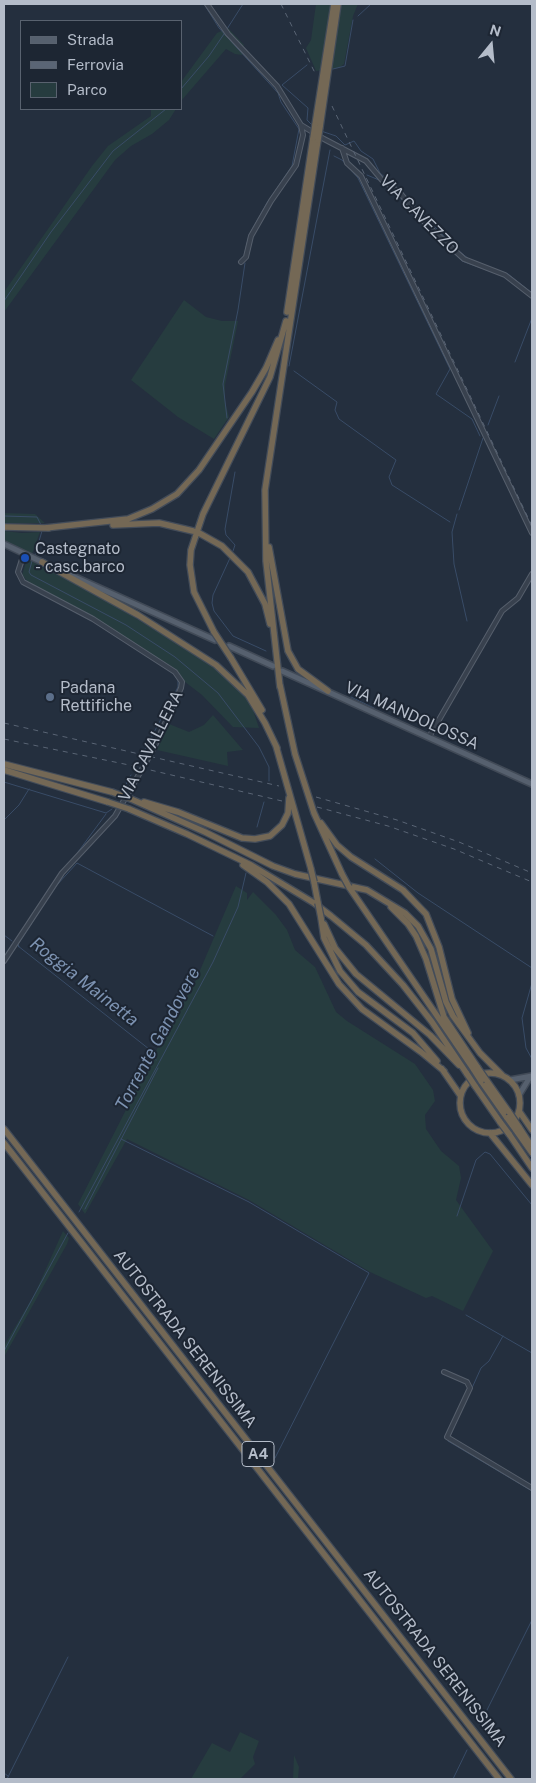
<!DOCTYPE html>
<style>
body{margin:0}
#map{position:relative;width:536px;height:1783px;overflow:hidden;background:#242f3e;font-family:"Public Sans",sans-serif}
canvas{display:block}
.frame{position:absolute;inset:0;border:5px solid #b4bcc9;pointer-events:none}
.legend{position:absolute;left:20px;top:20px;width:162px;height:90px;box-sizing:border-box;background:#1d2633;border:1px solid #59626f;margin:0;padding:6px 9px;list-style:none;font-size:15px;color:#b4bcc9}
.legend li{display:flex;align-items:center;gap:10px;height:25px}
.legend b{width:25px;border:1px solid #59626f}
.north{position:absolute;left:466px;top:20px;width:50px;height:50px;-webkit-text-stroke:4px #1d2633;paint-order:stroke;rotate:17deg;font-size:14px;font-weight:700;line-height:20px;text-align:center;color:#b4bcc9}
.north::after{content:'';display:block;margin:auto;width:18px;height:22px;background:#b4bcc9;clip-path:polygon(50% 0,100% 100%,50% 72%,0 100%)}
</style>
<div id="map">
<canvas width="536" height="1783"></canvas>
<div class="frame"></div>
<ul class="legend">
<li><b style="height:6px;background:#56606e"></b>Strada</li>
<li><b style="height:6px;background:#5a6575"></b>Ferrovia</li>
<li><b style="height:14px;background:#263c3f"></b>Parco</li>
</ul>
<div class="north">N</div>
</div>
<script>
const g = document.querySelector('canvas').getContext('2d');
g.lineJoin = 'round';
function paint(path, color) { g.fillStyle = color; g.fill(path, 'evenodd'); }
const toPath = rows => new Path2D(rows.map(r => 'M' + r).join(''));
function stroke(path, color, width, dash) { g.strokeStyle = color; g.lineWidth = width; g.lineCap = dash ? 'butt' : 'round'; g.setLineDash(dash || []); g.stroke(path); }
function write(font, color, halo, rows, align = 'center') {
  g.font = font + ' "Public Sans",sans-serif'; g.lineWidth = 4; g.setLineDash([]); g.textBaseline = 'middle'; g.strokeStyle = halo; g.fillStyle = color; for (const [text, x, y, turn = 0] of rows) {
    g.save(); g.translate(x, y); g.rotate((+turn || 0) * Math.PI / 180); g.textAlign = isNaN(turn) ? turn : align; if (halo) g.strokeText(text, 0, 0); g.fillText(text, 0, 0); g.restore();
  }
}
paint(toPath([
 [316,4,358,4,353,16,344,64,339,68,316,71,306,48,311,40],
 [228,28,244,45,242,55,235,54,226,49,181,101,181,82,217,33],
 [151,109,176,109,169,120,152,134,131,146,115,160,4,312,4,292,92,166,108,146,151,116],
 [184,300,206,317,222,321,238,321,225,385,225,401,229,417,214,439,178,417,131,380],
 [4,513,35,514,45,523,4,523],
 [4,531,22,533,40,532,32,554,4,541],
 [27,559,104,599,209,663,250,701,259,728,233,727,202,695,176,675,174,668,82,610,30,584,22,575],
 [213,715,243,750,227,752,228,766,157,750,169,724,189,732,204,725],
 [236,886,247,893,247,900,253,892,276,915,287,930,295,950,315,967,336,1012,347,1021,415,1064,433,1090,435,1101,425,1115,426,1129,441,1151,459,1166,461,1178,456,1200,493,1251,463,1311,432,1296,426,1298,370,1272,249,1200,127,1139,85,1214,78,1204,157,1049,195,982],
 [63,1231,69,1238,67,1244,4,1357,4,1346,35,1293],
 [240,1732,259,1741,253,1757,255,1764,240,1779,191,1779,212,1743,230,1752],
 [294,1755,299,1767,298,1779,293,1779]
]), '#263c3f');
stroke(toPath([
 [204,4,219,28,278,93,281,102,299,129,292,166,267,203,249,235,244,256],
 [358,16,371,4],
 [227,29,243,4],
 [307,65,282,85,308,108,307,120,313,126],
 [333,69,345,66,353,20],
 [181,89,209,56,224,34],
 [321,131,336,136,345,145,354,141,361,151,373,159,380,173,404,194,455,248,469,259],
 [334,156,342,160,358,178,450,369,436,394,472,419,480,436],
 [367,175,379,180,398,195,421,221],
 [429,229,462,261,492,272],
 [484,265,508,274,532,293],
 [4,301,51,232,113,151,166,109],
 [515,362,532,318],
 [289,366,330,150],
 [294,371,337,402,335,410,339,419,396,460,389,477,392,485,450,522],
 [227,418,223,384,238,310,245,263],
 [488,425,499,396],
 [459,510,483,438],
 [457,514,452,532,454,564,467,621],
 [4,516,37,517,41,525],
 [233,551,235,545,226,535,225,529,235,472],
 [35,555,42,531],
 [230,558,213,595,212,603,214,611,233,636,266,651],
 [32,561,29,572,31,575,126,625,175,657,218,693,259,747,269,767,269,781],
 [351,697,374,708],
 [144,751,178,687,178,678],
 [4,782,106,813,112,809],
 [124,788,131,775],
 [4,820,19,805,29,789],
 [257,827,264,802],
 [78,852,106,814],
 [375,859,418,893,532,968],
 [4,935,12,941],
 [18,946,149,1049,156,1060],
 [19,947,18,944,56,886,77,863,213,936],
 [532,983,522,1018,526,1048,532,1059],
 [121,1139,249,1202,369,1273,275,1458],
 [85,1209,158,1068],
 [79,1212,213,962,238,907,246,873],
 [457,1216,476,1160,485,1152,490,1154,532,1205],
 [466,1315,532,1353],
 [4,1351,68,1233],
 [472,1388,481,1368,489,1361,503,1336],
 [448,1441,532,1491],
 [480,1724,532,1620],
 [4,1773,8,1776],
 [7,1779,68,1657],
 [453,1779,467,1750]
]), '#394c67', 1);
const minor = toPath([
 [207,4,228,34,277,86,301,125,324,139,366,161,382,180,400,193,427,225,464,259,505,275,532,296],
 [342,148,347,163,361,176,532,533],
 [241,262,246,257,251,236,271,201,296,165,303,135,301,125],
 [429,737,502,611,518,598,532,574],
 [4,961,62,873,115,816,153,750,181,688,182,682,175,672,93,619,23,582,18,572,24,553],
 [444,1372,467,1382,470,1388,447,1437,532,1488]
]);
const major = toPath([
 [4,544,44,563],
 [68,574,215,640],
 [229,646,273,666],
 [282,671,532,784],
 [510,1080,532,1076],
 [519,1095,530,1077]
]);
const highway = toPath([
 [315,125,334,4],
 [320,127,338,4],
 [287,312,313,138],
 [113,525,159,523,193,531],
 [4,527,49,528],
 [45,528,128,519,152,509,177,494,199,470,252,392,266,368,278,340],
 [199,533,222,546,248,572,265,604,270,624],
 [269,547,288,651,298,669,328,691],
 [42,562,138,615,216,665,248,695,265,723,277,748],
 [214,632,194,592,190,565,191,550,203,514,270,377,286,321],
 [231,658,262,710],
 [280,685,295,754,314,813,342,874],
 [280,687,266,561,265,490,318,140],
 [276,746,311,869],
 [4,764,112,792],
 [4,770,108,802],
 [131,799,205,832,273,866,295,874,367,890,405,913,418,926,431,949,446,1002,453,1016,480,1053,502,1075],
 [144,802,178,812,242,838,255,839,270,836,282,825,288,813,289,798],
 [129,809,187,834,251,865,314,903,331,916,366,945,403,985,432,1022,467,1074],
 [321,823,337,845,351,857,403,890,426,914,439,947,452,999,468,1033],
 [243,865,267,882,289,904,339,984,362,1009,421,1052,444,1071],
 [314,882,318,903],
 [349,887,474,1070],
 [391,907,408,924,416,936,426,959,444,1017,478,1068],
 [321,918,324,938,340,971,358,992,413,1033,437,1061],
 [324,924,335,948,356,974,430,1035,459,1065],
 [442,1069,460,1095],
 '460 1103a30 30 0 1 1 60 0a30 30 0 1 1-60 0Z',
 [481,1081,507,1118],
 [487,1081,509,1112],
 [475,1086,500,1122],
 [519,1111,532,1130],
 [519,1127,530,1144],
 [4,1129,511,1779],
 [515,1129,532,1153],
 [490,1133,532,1185],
 [509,1134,532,1168],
 [4,1143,499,1779]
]);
stroke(minor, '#565f6c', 6);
stroke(major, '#414a57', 8);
stroke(highway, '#434c59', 8);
stroke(minor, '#38414e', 4);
stroke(major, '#56606e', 5);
stroke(highway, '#746855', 5.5);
stroke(toPath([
 [281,4,316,75],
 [332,106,532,526],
 [4,723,279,786],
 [4,739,129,765,282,801],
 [316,797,397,820,459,842,532,873],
 [317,807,388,826,454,849,532,882]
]), '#5a6575', 1, [5, 5]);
const highwayBridge = toPath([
 [313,138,315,125],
 [318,140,320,127],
 [214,632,231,658],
 [112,792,131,799],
 [108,802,129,809],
 [311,869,314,882],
 [342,874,349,887],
 [318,903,321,918],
 [478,1068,487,1081],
 [474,1070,481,1081],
 [467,1074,475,1086],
 [509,1112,519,1127],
 [507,1118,515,1129],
 [500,1122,509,1134]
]);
stroke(highwayBridge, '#434c59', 8, []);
stroke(highwayBridge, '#746855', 5.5);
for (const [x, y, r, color] of [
 [25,558,5,"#1a4fb4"],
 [50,697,5,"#5c6f8a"]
]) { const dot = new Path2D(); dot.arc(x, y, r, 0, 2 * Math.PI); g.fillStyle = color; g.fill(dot); stroke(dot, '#1d2633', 2); }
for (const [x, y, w] of [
 [258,1454,32]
]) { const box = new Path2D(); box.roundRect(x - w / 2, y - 12.5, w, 25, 4); g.fillStyle = '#1d2633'; g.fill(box); stroke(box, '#b4bcc9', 1); }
write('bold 15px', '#b4bcc9', null, [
 ["A4",258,1454]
]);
write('16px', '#b4bcc9', '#1d2633', [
 ["VIA CAVEZZO",419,215,45],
 ["VIA MANDOLOSSA",412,716,24],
 ["VIA CAVALLERA",151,746,-63],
 ["AUTOSTRADA SERENISSIMA",185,1339,52],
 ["AUTOSTRADA SERENISSIMA",435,1658,52]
]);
write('16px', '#b4bcc9', '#1d2633', [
 ["Castegnato",35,549],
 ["- casc.barco",35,567],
 ["Padana",60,688],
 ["Rettifiche",60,706]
], 'left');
write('italic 18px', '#7c92b1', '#1d2633', [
 ["Roggia Mainetta",84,982,38],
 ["Torrente Gandovere",158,1039,-62]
]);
</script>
